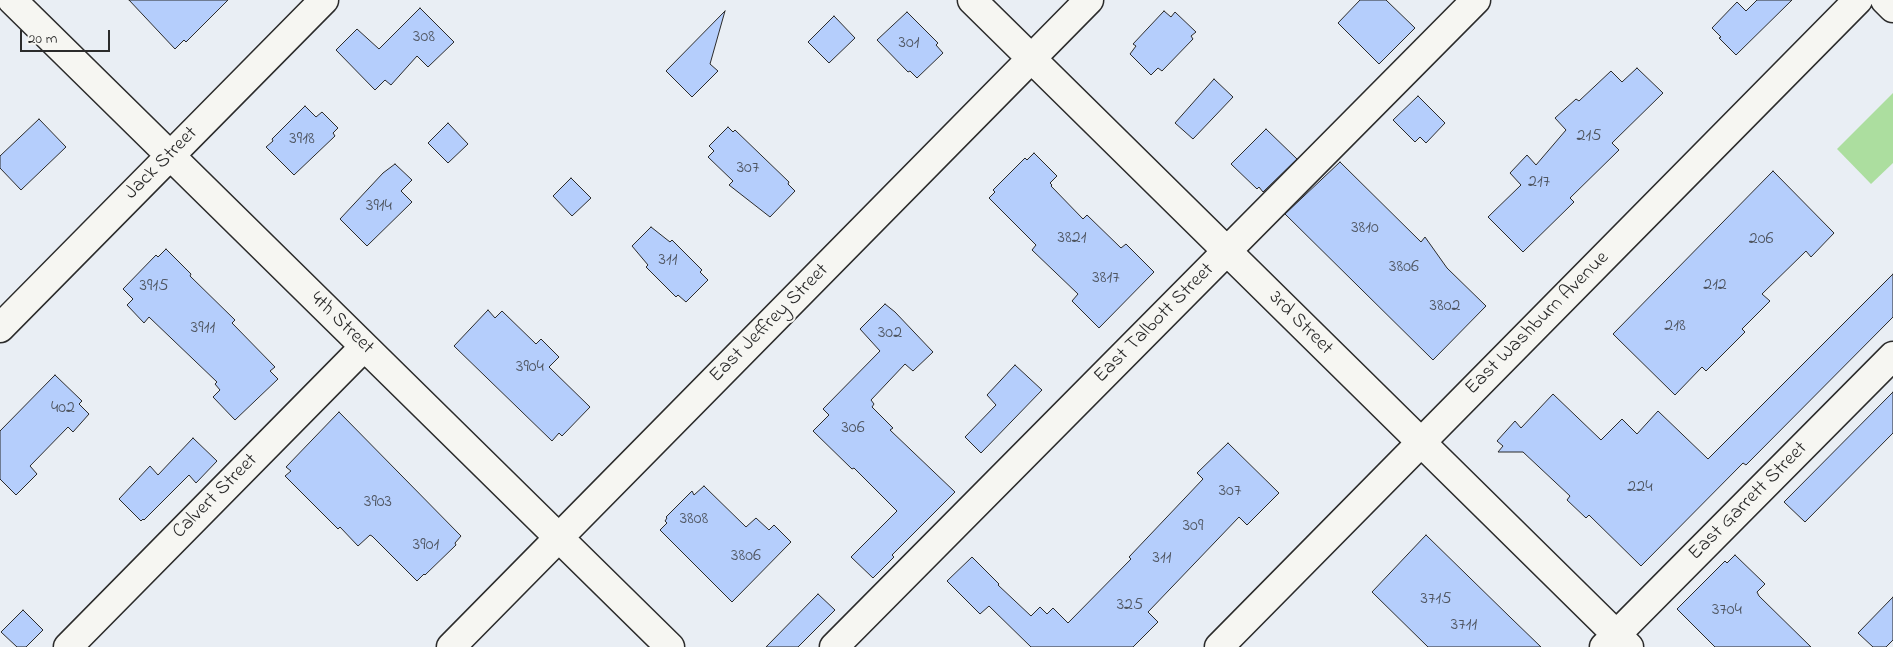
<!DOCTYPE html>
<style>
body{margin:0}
#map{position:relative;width:1893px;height:647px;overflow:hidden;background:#e9eef4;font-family:"Indie Flower",sans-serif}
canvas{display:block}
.scale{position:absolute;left:20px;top:30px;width:90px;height:22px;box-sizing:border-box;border:2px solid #2b2b2b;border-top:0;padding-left:6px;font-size:15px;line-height:18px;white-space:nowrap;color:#2b2b2b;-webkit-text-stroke:4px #f6f6f2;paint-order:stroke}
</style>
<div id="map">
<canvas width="1893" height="647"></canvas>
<div class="scale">20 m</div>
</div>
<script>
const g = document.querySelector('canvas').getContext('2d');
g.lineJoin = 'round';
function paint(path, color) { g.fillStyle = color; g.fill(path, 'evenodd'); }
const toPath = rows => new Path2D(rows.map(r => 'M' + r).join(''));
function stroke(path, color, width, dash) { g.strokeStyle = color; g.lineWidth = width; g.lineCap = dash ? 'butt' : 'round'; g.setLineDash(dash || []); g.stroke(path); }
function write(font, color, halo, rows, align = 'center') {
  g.font = font + ' "Indie Flower",sans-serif'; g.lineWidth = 4; g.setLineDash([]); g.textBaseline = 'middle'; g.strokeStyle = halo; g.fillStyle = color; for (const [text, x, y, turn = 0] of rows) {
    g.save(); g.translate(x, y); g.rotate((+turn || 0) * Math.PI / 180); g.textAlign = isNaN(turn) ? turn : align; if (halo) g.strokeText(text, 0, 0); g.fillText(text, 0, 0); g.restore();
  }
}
paint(toPath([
 [1893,93,1893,163,1871,184,1837,149]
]), '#acde9f');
const building = toPath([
 [129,0,228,0,186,42,184,40,175,49,129,0],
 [1360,0,1386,0,1415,28,1379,64,1338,23,1360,0],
 [1757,0,1792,0,1736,55,1719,38,1721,37,1712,28,1737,2,1746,11,1757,0],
 [420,8,454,42,428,67,417,56,391,85,385,80,375,90,336,50,357,29,379,49,420,8],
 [725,11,710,64,718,71,692,97,666,71,725,11],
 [1164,11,1171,17,1175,12,1196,32,1191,36,1193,39,1162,71,1158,68,1151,75,1130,54,1136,46,1133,44,1164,11],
 [907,12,938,43,936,45,943,53,917,78,910,71,908,72,877,40,907,12],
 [834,16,855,38,829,63,808,42,834,16],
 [1637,68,1663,93,1612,143,1619,150,1570,198,1574,202,1523,252,1488,217,1521,185,1510,173,1527,155,1536,165,1566,130,1555,118,1576,99,1579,101,1611,71,1622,82,1637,68],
 [1214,79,1233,97,1193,139,1175,123,1214,79],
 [1418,96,1445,123,1426,143,1420,137,1415,142,1393,120,1418,96],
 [305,106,316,117,322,112,338,128,333,133,335,136,294,175,266,147,273,141,272,139,305,106],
 [39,119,66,147,21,190,0,168,0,156,39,119],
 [448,123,468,144,448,163,428,143,448,123],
 [728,127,733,132,735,130,789,182,788,184,795,191,770,217,729,185,733,181,708,157,714,151,709,146,728,127],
 [1266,129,1297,159,1263,192,1259,187,1257,189,1231,164,1266,129],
 [1034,153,1057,176,1050,183,1052,185,1051,186,1083,219,1087,215,1121,248,1126,244,1154,272,1099,328,1072,301,1078,294,1032,250,1036,245,989,198,995,192,993,190,1025,158,1027,160,1034,153],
 [1340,162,1421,242,1425,237,1447,268,1486,306,1433,360,1285,214,1340,162],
 [395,164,412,180,401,191,412,202,367,246,340,219,383,173,395,164],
 [1773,171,1834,233,1811,257,1806,251,1762,294,1770,301,1742,329,1745,332,1706,371,1702,367,1675,395,1613,334,1773,171],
 [571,178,591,198,572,216,553,196,571,178],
 [651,227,670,242,672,240,702,270,700,272,708,280,686,302,678,295,676,297,646,267,648,265,632,246,651,227],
 [166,249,191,274,190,276,235,320,232,323,275,367,270,371,278,379,235,420,213,397,220,390,215,384,217,382,149,317,144,323,127,305,133,299,123,289,156,255,158,257,166,249],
 [1893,274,1893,317,1746,465,1743,463,1641,566,1589,515,1586,518,1567,500,1570,496,1523,452,1498,452,1503,446,1497,441,1515,421,1521,428,1553,394,1601,440,1622,419,1637,434,1658,411,1708,459,1893,274],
 [885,304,895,312,933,352,913,371,905,364,871,400,874,404,872,407,893,428,890,430,955,492,892,555,894,557,873,578,851,557,897,511,854,468,852,469,813,431,829,415,823,409,880,351,860,329,885,304],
 [488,310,495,318,502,311,536,344,541,339,559,357,549,367,590,407,562,436,559,433,552,441,454,346,488,310],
 [1015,365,1042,390,981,453,965,437,996,405,987,395,1015,365],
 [55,375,82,401,79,404,89,414,73,432,68,427,30,466,37,474,16,495,0,479,0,431,55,375],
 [1893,392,1893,433,1805,522,1784,502,1893,392],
 [339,412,461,536,455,543,456,545,425,575,424,574,417,581,372,536,370,535,358,546,340,527,338,529,285,476,291,471,286,467,339,412],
 [193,438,217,461,196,483,189,475,144,520,143,519,141,521,119,499,150,466,158,475,193,438],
 [1228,443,1279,493,1247,525,1239,517,1148,612,1158,622,1133,647,1031,647,989,606,980,614,947,581,972,557,999,584,998,585,1031,616,1040,607,1047,614,1053,608,1068,623,1131,559,1129,557,1203,479,1197,473,1228,443],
 [704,486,746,527,756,518,769,530,774,525,791,542,732,602,660,530,667,523,665,521,667,518,666,517,692,491,694,495,704,486],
 [1426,535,1511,618,1541,647,1428,647,1372,592,1426,535],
 [1735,555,1765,584,1757,592,1759,596,1811,647,1715,647,1677,609,1725,561,1727,563,1735,555],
 [818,594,835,610,798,647,766,647,818,594],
 [1893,597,1893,640,1886,647,1873,647,1858,633,1893,597],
 [23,610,43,630,26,647,17,647,1,632,23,610]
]);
paint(building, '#b5cefc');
stroke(building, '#2b2b2b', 1);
const minor = toPath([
 [12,0,670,647],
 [972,0,1629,647],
 [1885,0,1893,8],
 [0,328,324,0],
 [68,647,364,347],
 [451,647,1089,0],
 [834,647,1476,0],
 [1219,647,1858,0],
 [1604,647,1893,356]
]);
stroke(minor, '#2b2b2b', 31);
stroke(minor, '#f6f6f2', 28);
write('18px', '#4e545f', null, [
 ["308",424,38],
 ["301",909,44],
 ["215",1589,137],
 ["3918",302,140],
 ["307",748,169],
 ["217",1539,183],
 ["3914",379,207],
 ["3810",1365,229],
 ["3821",1072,239],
 ["206",1761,240],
 ["311",668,261],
 ["3806",1404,268],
 ["3817",1106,279],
 ["212",1715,286],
 ["3915",154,287],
 ["3802",1445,307],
 ["218",1675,327],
 ["3911",203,329],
 ["302",890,334],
 ["3904",530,368],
 ["402",63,409],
 ["306",853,429],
 ["224",1640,488],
 ["307",1230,492],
 ["3903",378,503],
 ["3808",694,520],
 ["309",1193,527],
 ["3901",426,546],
 ["3806",746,557],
 ["311",1162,559],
 ["3715",1436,600],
 ["325",1130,606],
 ["3704",1727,611],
 ["3711",1464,626]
]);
write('20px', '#2b2b2b', '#f6f6f2', [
 ["Jack Street",162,164,-45],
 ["4th Street",341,324,44],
 ["East Jeffrey Street",770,324,-45],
 ["East Talbott Street",1155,324,-45],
 ["3rd Street",1300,324,45],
 ["East Washburn Avenue",1538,324,-45],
 ["Calvert Street",216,497,-45],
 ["East Garrett Street",1749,502,-45]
]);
</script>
